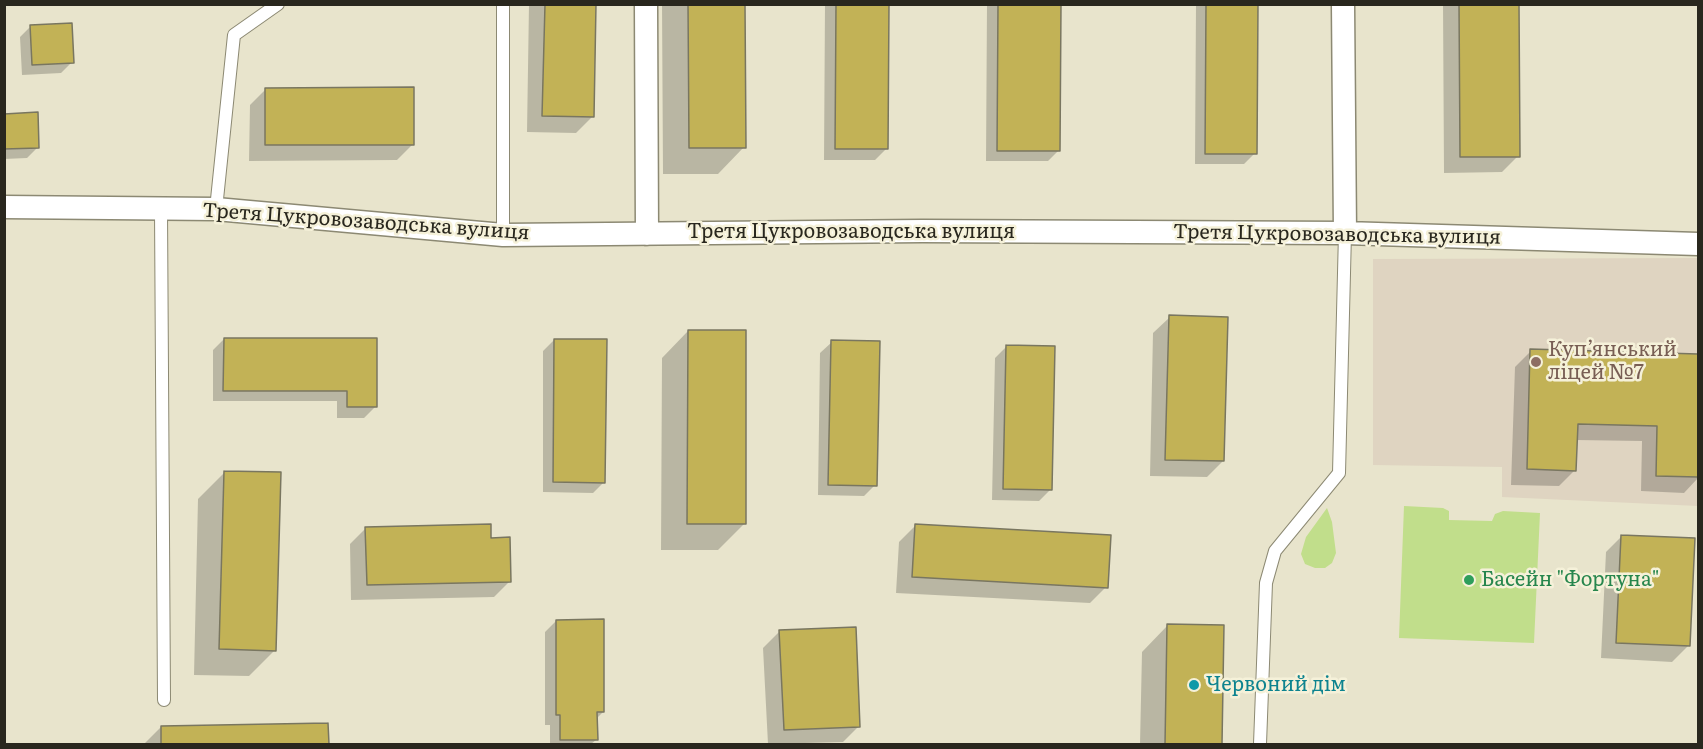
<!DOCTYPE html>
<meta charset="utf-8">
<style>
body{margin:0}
#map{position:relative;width:1703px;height:749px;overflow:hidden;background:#e8e4cc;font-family:Literata,serif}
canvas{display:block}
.frame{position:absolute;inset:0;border:6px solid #29271e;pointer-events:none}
</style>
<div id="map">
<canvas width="1703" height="749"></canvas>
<div class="frame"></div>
</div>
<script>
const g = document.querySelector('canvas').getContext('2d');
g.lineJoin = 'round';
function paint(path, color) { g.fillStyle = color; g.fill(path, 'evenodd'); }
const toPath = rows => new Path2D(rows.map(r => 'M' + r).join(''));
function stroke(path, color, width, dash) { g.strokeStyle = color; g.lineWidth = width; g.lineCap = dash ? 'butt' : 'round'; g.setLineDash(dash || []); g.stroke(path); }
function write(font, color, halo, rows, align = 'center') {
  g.font = font + ' Literata,serif'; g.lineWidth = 5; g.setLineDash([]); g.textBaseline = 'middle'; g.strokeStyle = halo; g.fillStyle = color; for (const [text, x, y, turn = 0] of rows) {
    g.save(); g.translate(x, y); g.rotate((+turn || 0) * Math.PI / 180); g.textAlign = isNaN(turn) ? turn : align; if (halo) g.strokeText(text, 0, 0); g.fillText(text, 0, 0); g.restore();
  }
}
paint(toPath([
 [1698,258,1698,506,1502,497,1502,467,1373,465,1373,259]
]), '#dfd4c1');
paint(toPath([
 [1404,506,1443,508,1449,511,1449,520,1492,521,1495,514,1503,511,1540,513,1534,643,1399,638],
 [1327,508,1332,522,1336,553,1332,563,1325,568,1315,568,1305,564,1301,554,1306,537]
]), '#c1de8b');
paint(toPath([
 [529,4,595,4,592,117,576,133,527,132],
 [662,4,744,4,744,147,718,174,663,174],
 [825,4,887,4,886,149,875,160,824,160],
 [987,4,1060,4,1059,150,1048,161,986,161],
 [1196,4,1256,4,1255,153,1244,164,1195,164],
 [1443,4,1518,4,1518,156,1502,172,1444,173],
 [31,26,72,62,61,73,22,75,20,37],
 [266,89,413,144,397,160,249,161,250,105],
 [4,115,38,147,27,158,4,159],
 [1170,317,1223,461,1207,477,1150,476,1153,333],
 [688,331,744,524,718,550,661,550,662,358],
 [224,339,375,339,375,407,364,418,337,418,337,401,213,401,213,350],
 [554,340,604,482,593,493,543,492,543,351],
 [832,342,875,485,864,496,818,495,820,353],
 [1006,347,1050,490,1039,501,992,500,995,358],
 [1531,351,1698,356,1698,478,1684,493,1641,491,1642,441,1576,440,1575,470,1559,486,1511,485,1515,367],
 [224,473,275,650,249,676,194,675,198,499],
 [915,526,1106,587,1090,603,896,593,899,542],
 [366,528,490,539,510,581,494,597,351,600,350,544],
 [1622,536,1688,646,1672,662,1601,658,1606,552],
 [556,621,603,712,596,719,596,740,591,744,550,744,550,725,545,725,545,632],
 [1168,625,1222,626,1220,744,1140,744,1142,652],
 [779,632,859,726,843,742,768,744,763,648],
 [327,725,327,744,144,744,161,727]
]), '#0003');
const building = toPath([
 [545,4,596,4,594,117,542,116,545,4],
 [688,4,745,4,746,148,689,148,688,4],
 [836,4,889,4,888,149,835,149,836,4],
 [998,4,1061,4,1060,151,997,151,998,4],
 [1206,4,1258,4,1257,154,1205,154,1206,4],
 [1459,4,1519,4,1520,157,1460,157,1459,4],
 [72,23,74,63,32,65,30,25,72,23],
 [414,87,414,145,265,145,265,88,414,87],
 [38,112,39,148,4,149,4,114,38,112],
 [1169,315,1228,317,1224,461,1165,460,1169,315],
 [688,330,746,330,746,524,687,524,688,330],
 [224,338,377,338,377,407,347,407,347,391,223,391,224,338],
 [554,339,607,339,605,483,553,482,554,339],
 [831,340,880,341,877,486,828,485,831,340],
 [1006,345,1055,346,1052,490,1003,489,1006,345],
 [1530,349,1698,354,1698,477,1656,476,1657,426,1578,424,1576,471,1527,469,1530,349],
 [224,471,281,472,276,651,219,649,224,471],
 [491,524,491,538,510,537,511,582,367,585,365,527,491,524],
 [915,524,1111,535,1108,588,912,577,915,524],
 [1621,535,1695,538,1690,646,1616,643,1621,535],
 [604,619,604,712,597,712,598,740,560,740,560,715,556,715,556,620,604,619],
 [1167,624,1224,625,1222,744,1165,744,1167,624],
 [856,627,860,727,784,730,779,630,856,627],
 [328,723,329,744,161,744,161,726,328,723]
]);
paint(building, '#c2b256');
stroke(building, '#797660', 1.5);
const service = toPath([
 [503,4,503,235],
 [216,209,234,35,278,4],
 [161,210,164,700],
 [1260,744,1266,583,1275,551,1339,473,1345,233]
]);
const minor = toPath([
 [646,4,647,234],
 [1343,4,1345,233],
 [4,207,216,209,503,235,922,231,1345,233,1698,244]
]);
stroke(service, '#8c8973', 14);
stroke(minor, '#8c8973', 25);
stroke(service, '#fff', 12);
stroke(minor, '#fff', 22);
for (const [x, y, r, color] of [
 [1536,362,6,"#8d6e63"],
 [1469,580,6,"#2e9e5b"],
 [1194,685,6,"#0f9aa8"]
]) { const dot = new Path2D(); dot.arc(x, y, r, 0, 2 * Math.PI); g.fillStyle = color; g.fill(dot); stroke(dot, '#f5f1d9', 2); }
write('20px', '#29271e', '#f5f1d9', [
 ["Третя Цукровозаводська вулиця",366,222,4],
 ["Третя Цукровозаводська вулиця",851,232],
 ["Третя Цукровозаводська вулиця",1337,235,1]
]);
write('20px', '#785e54', '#f5f1d9', [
 ["Купʼянський",1548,350],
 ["ліцей №7",1548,373]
], 'left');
write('20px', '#27864d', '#f5f1d9', [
 ["Басейн \"Фортуна\"",1481,580]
], 'left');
write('20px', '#0d838f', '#f5f1d9', [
 ["Червоний дім",1206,685]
], 'left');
</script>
